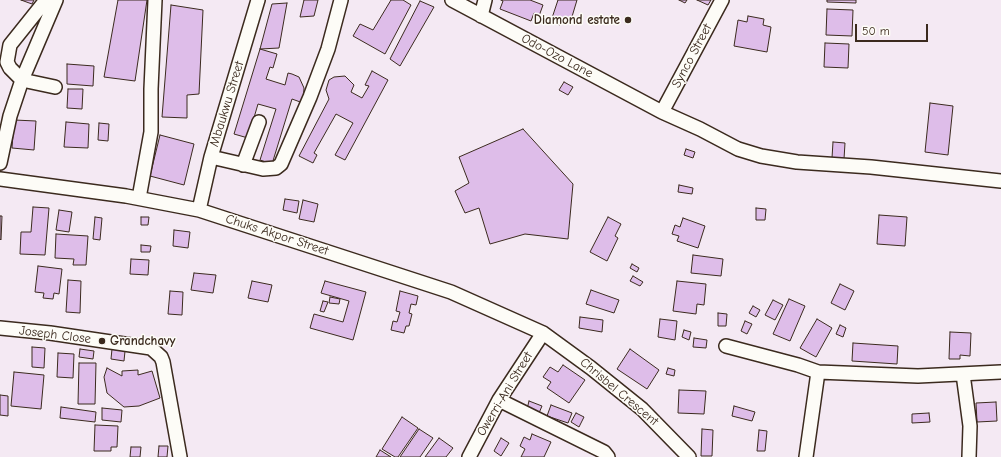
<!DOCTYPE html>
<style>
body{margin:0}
#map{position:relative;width:1001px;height:457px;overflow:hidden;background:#f4e9f3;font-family:"Comic Neue",sans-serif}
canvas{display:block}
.scale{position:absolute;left:855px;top:24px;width:73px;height:18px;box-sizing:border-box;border:2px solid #3b2a1e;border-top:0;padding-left:5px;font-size:12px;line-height:14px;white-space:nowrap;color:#3b2a1e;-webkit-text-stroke:3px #fdfcf7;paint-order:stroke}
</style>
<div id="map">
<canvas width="1001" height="457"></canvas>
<div class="scale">50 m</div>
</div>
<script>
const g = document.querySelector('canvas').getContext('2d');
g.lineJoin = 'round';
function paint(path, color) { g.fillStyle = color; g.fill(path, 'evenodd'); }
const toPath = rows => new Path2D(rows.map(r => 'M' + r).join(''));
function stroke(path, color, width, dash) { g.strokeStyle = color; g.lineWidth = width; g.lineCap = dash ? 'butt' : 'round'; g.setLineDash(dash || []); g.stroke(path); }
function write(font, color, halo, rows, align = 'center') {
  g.font = font + ' "Comic Neue",sans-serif'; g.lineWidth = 3; g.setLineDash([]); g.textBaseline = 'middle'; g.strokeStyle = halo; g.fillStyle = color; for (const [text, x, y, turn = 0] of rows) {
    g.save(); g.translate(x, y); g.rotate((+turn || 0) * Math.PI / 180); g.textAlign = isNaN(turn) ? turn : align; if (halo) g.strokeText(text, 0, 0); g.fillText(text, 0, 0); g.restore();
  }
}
const building = toPath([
 [21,0,34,0,32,4,21,0],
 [118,0,147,0,135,81,104,77,118,0],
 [304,0,318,0,314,16,300,17,304,0],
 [391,0,403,0,411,5,385,54,353,36,360,24,373,30,391,0],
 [501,0,530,0,543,5,539,16,534,13,531,21,500,9,503,1,501,0],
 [558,0,577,0,571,20,563,18,560,25,551,21,558,0],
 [679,0,687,0,685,3,679,0],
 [697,0,711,0,708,5,697,0],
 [827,0,856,0,856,3,827,2,827,0],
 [420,1,434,7,400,66,390,59,420,1],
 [287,3,279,48,260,49,272,4,287,3],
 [171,5,203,10,199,94,187,95,187,118,162,117,171,5],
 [827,9,853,10,852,36,826,35,827,9],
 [748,16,764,19,763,25,771,27,767,52,734,46,738,20,747,22,748,16],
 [825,43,849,44,848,68,824,67,825,43],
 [260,49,277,54,273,68,270,67,266,79,285,85,288,73,292,74,299,77,304,88,303,103,292,99,272,164,260,160,276,109,258,104,248,138,234,134,260,49],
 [67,64,94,66,93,86,67,84,67,64],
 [372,71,388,80,345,160,335,155,353,123,336,114,314,153,317,155,313,163,299,156,329,99,326,90,329,80,334,77,345,76,354,85,351,92,362,98,369,86,365,85,372,71],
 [564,82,573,87,568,95,559,90,564,82],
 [68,89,83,89,82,109,67,108,68,89],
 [930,103,953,106,948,155,925,152,930,103],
 [14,120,36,121,34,150,12,148,14,120],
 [66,122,89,124,88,148,64,147,66,122],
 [99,123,109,124,108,141,98,140,99,123],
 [523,129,573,184,568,239,525,234,490,244,479,208,465,213,455,191,469,183,459,157,523,129],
 [160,135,194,144,184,185,150,176,160,135],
 [833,142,845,143,844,159,832,158,833,142],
 [686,149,695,152,693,158,684,155,686,149],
 [679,185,693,188,692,194,678,192,679,185],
 [285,199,299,201,297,213,283,210,285,199],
 [303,200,318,204,314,222,299,219,303,200],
 [33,207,49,208,45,255,20,254,21,232,31,232,33,207],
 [756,208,766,209,765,220,756,220,756,208],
 [59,210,72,212,69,232,56,230,59,210],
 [879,215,907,217,905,246,877,244,879,215],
 [0,216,2,216,1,240,0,239,0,216],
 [95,217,102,218,100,240,93,239,95,217],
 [141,217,149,217,148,225,141,225,141,217],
 [608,217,621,224,615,236,618,238,607,261,590,252,608,217],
 [683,218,705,226,698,248,677,241,679,236,672,234,675,225,680,227,683,218],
 [174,230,190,232,188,248,173,246,174,230],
 [56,234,88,236,86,265,73,265,74,259,55,258,56,234],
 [141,245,151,246,150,252,141,252,141,245],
 [693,255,723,259,721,276,691,273,693,255],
 [131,259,149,260,148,275,130,274,131,259],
 [632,264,639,268,637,272,630,268,632,264],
 [38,266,62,269,59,294,54,293,53,299,43,298,44,293,35,292,38,266],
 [194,273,216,275,213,293,191,290,194,273],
 [633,276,643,282,640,286,630,281,633,276],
 [68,280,81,281,80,313,66,312,68,280],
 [252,281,272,285,268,302,248,298,252,281],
 [325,281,366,292,353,340,310,328,314,314,343,322,349,301,321,293,325,281],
 [677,281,706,284,704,305,697,304,696,314,673,311,677,281],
 [840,284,854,291,845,310,831,303,840,284],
 [591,290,619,300,614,313,586,304,591,290],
 [170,291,183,292,182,315,168,314,170,291],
 [400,291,418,296,416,305,411,304,409,313,412,314,409,326,406,326,404,333,391,330,393,321,397,322,400,312,396,311,400,291],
 [330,297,340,299,339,304,329,303,330,297],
 [789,299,805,306,790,341,773,334,789,299],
 [773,300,783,305,775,320,765,315,773,300],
 [323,301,328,302,324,312,320,311,323,301],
 [753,306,760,310,756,317,749,313,753,306],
 [718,313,727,314,726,326,718,326,718,313],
 [580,317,603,320,602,332,579,328,580,317],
 [660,319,677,321,675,340,658,337,660,319],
 [817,319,832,328,816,357,800,348,817,319],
 [745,321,752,324,747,334,741,331,745,321],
 [840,325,846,328,843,337,836,334,840,325],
 [684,330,691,332,689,340,682,337,684,330],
 [950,332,971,333,970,356,960,355,960,359,949,359,950,332],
 [694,338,707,340,706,348,693,347,694,338],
 [853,343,898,346,897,364,852,361,853,343],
 [32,347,45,348,44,368,32,367,32,347],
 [80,349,94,351,93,359,79,357,80,349],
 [112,349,125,351,124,361,111,359,112,349],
 [630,349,659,370,647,389,617,369,630,349],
 [58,353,74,354,73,378,57,377,58,353],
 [79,363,96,363,95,404,78,404,79,363],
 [563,365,585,380,569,403,547,388,551,382,543,377,550,367,558,372,563,365],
 [107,368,122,376,122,371,138,370,138,375,152,371,160,398,139,406,124,407,107,393,104,377,107,368],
 [668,368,675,370,674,376,666,374,668,368],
 [14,372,44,375,41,409,11,406,14,372],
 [679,390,706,391,704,414,678,413,679,390],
 [0,395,8,396,8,416,0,415,0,395],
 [529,401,542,406,539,413,527,409,529,401],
 [996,402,997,421,977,422,976,403,996,402],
 [551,405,572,413,568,423,547,416,551,405],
 [734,406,755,412,752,421,732,416,734,406],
 [61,407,96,412,95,422,60,418,61,407],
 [102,408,122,410,121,422,102,420,102,408],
 [576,413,584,417,579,427,571,422,576,413],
 [929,413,930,422,912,423,912,414,929,413],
 [402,417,418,428,398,457,395,457,382,449,402,417],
 [95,425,118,426,117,447,111,447,111,451,94,451,95,425],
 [419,429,433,438,420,457,400,457,419,429],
 [702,429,713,430,712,456,701,456,702,429],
 [759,430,767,431,765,451,757,451,759,430],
 [532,434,551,442,544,457,521,457,525,449,520,446,524,437,530,440,532,434],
 [439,438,453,448,446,457,425,457,439,438],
 [501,438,509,443,501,456,494,451,501,438],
 [159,446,168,446,167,457,158,457,159,446],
 [131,447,141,447,140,457,130,457,131,447],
 [380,450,391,457,376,457,380,450]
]);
paint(building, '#debde9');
stroke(building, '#3b2a1e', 1);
const minor = toPath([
 [46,0,10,45,7,62,10,68,22,80,55,87],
 [452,0,662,112,700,129,738,149,761,156,797,162,871,167,1001,181],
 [481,16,485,0],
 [662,112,722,0],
 [211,157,263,169,276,168,281,164,310,97,328,49,341,0],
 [0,163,10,116,22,80,56,0],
 [243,165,259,122],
 [0,179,126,196,199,210,451,292,543,333,591,368,642,409,689,457],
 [139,198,151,132,151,89,155,0],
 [199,210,211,157,258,0],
 [0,328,50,333,151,348,161,357,163,362,180,457],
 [726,346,798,365,818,372,918,376,1001,372],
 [963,374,970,426,969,457],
 [499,400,604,452,608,457],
 [469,457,499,400,543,333],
 [806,457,818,372]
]);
stroke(minor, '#3b2a1e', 16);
stroke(minor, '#fdfcf7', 13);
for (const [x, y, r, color] of [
 [628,20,4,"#3b2a1e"],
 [102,341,4,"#3b2a1e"]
]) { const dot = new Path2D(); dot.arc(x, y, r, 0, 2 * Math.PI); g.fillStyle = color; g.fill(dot); stroke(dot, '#fdfcf7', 1.5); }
write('bold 13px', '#3b2a1e', '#fdfcf7', [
 ["Diamond estate",620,20],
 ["Grandchavy",110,341,"left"]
], 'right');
write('13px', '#3b2a1e', '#fdfcf7', [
 ["Odo-Ozo Lane",557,56,28],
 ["Synco Street",692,56,-62],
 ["Mbaukwu Street",227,104,-73],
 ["Chuks Akpor Street",277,235,18],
 ["Joseph Close",55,335,7],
 ["Chrisbel Crescent",619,392,40],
 ["Owerri-Ani Street",505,394,-59]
]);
</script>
